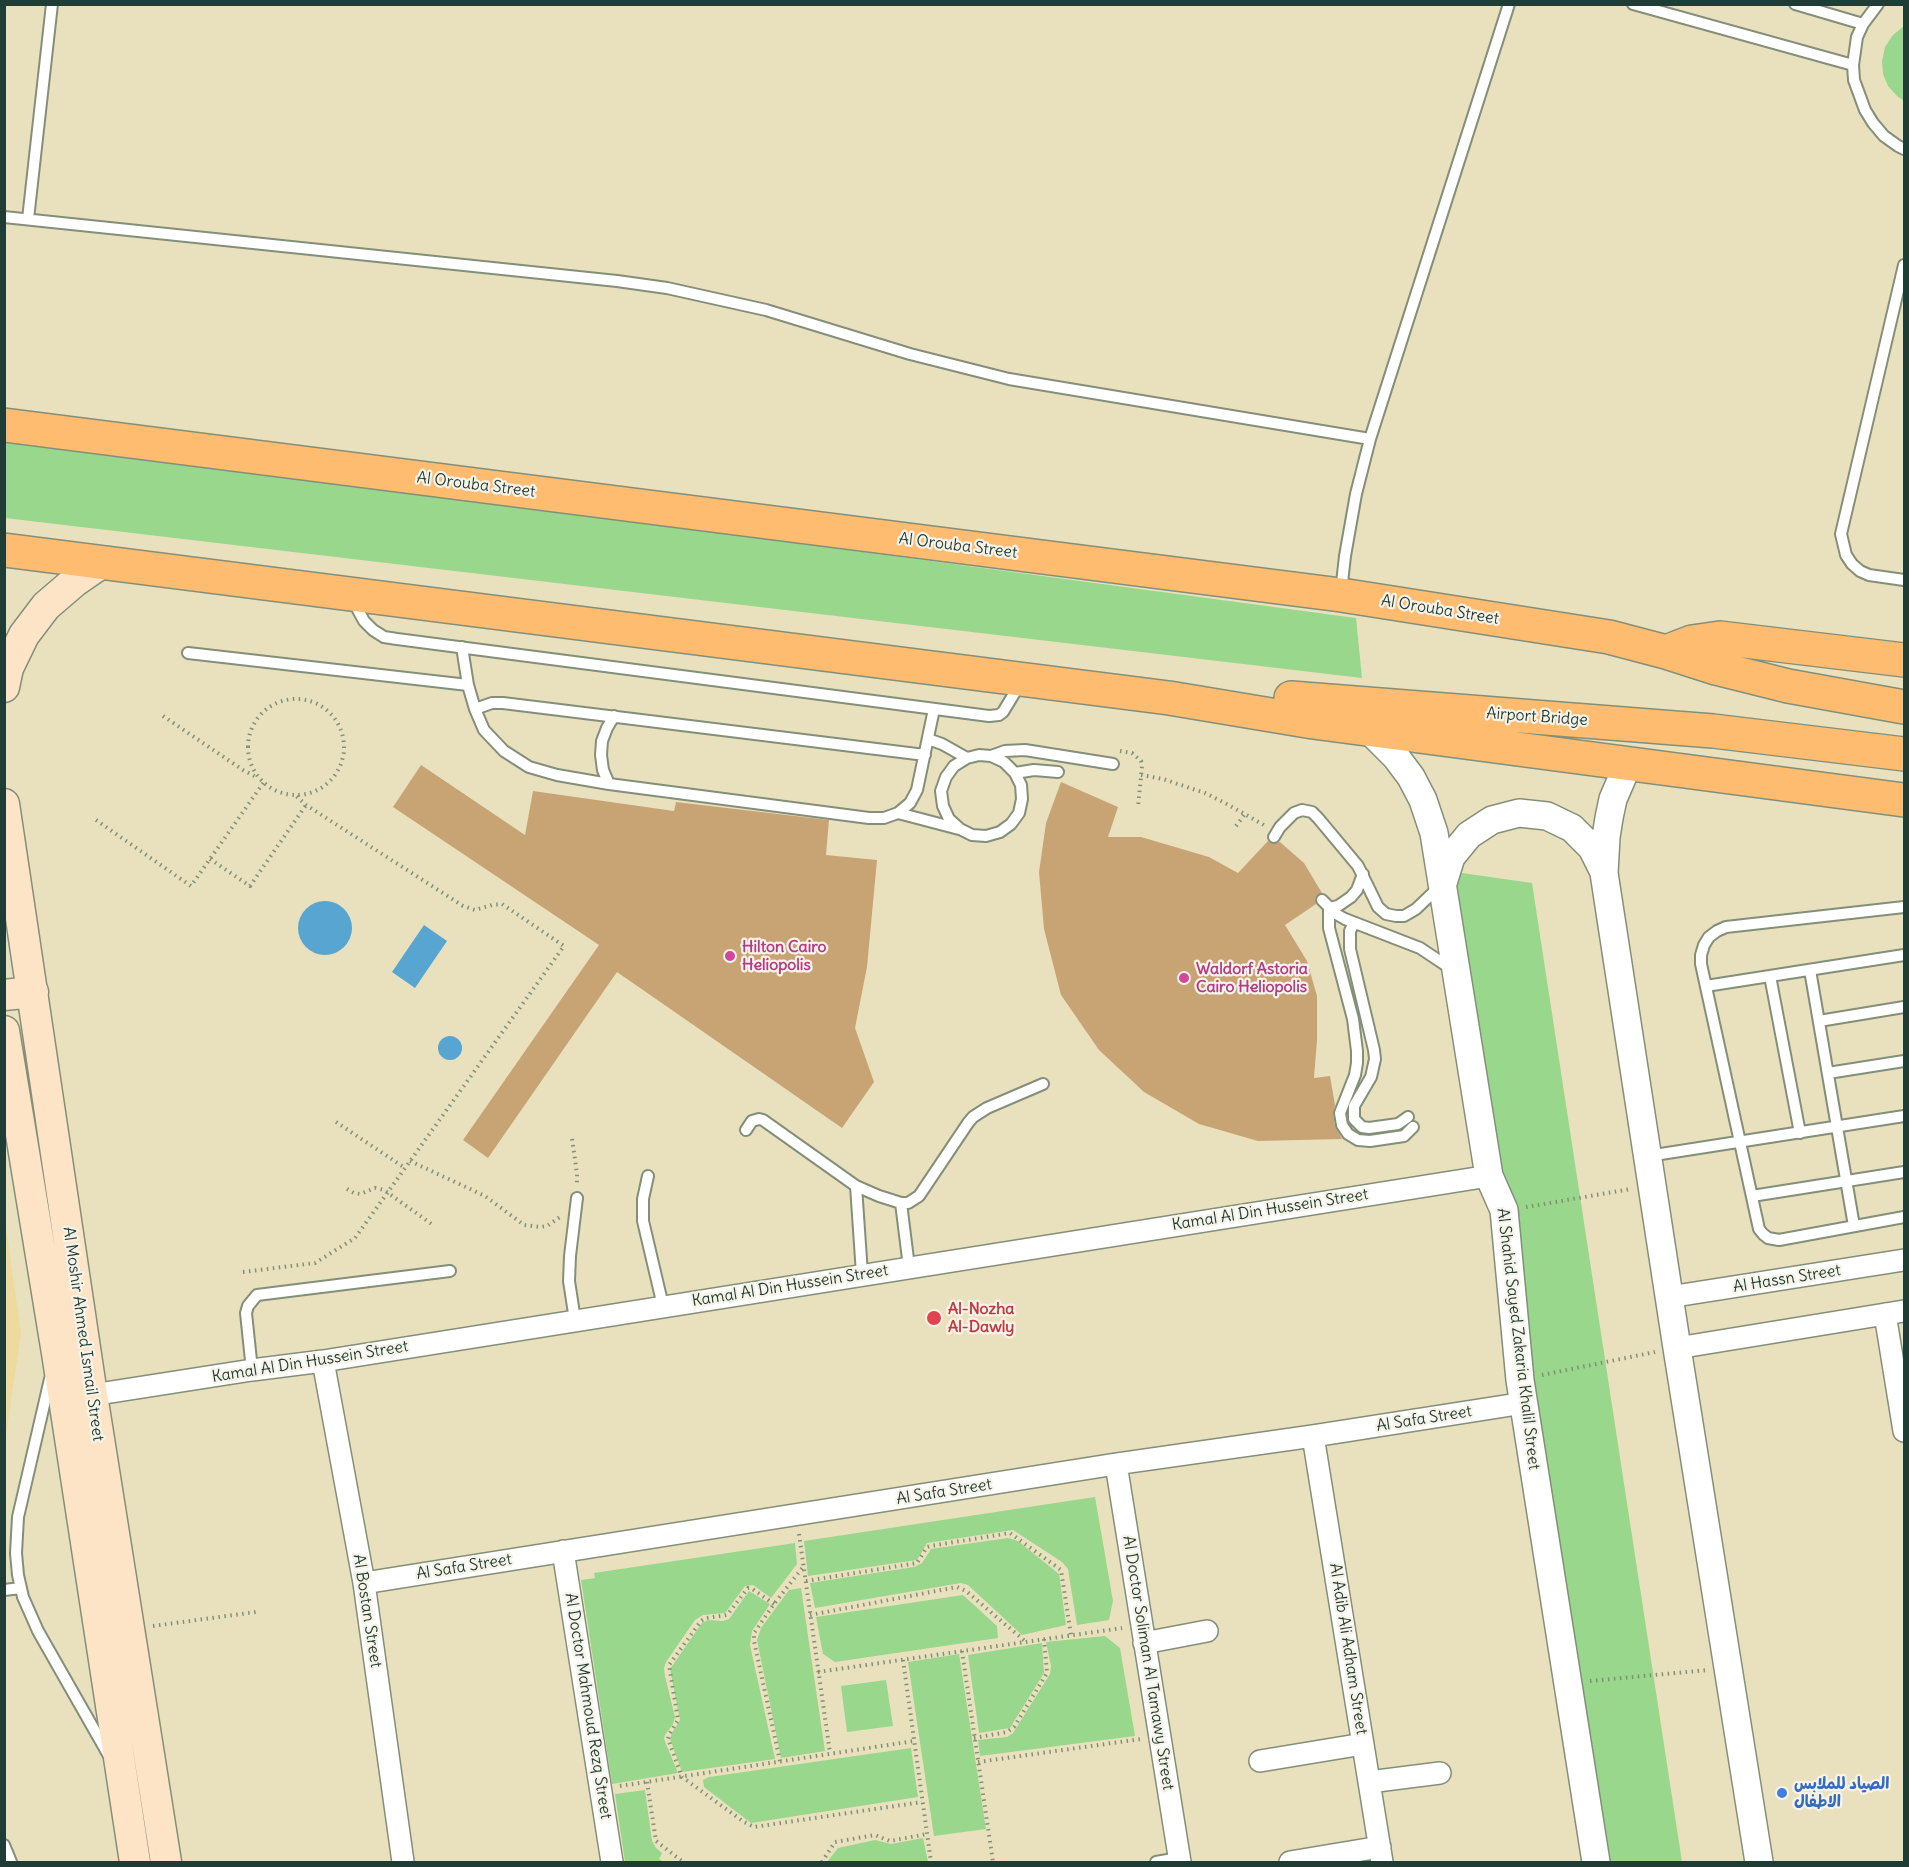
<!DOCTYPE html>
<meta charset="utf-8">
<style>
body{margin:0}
#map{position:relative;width:1909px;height:1867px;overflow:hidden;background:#e9e1be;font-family:Delius,sans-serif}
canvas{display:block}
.frame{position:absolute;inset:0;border:6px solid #1f3d34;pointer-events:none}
</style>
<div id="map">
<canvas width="1909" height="1867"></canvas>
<div class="frame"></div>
</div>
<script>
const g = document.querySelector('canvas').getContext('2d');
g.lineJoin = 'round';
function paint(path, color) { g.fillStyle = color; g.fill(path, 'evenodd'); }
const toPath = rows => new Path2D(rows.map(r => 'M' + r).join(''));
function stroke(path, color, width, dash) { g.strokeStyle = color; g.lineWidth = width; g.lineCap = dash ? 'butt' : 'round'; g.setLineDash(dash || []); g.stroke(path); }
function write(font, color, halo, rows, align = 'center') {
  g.font = font + ' Delius,"Playpen Sans Arabic",sans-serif'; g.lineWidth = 4.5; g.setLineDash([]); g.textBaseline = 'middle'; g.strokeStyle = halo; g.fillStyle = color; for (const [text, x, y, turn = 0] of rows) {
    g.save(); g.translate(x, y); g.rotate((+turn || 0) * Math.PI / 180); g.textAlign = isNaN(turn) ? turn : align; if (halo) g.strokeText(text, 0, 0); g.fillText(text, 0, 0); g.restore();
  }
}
paint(toPath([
 [1904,26,1904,101,1897,96,1888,86,1883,74,1882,61,1885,47,1893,35],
 [5,437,1356,618,1362,678,5,518],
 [1448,871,1532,883,1682,1862,1611,1862],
 [1095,1497,1113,1601,1109,1620,1077,1625,1068,1569,1062,1562,1013,1530,927,1543,917,1560,808,1576,804,1541],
 [1008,1538,1018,1541,1059,1574,1066,1625,1022,1635,968,1585,961,1583,815,1608,810,1583,914,1567,922,1563,931,1549],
 [795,1543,797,1564,771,1598,753,1585,745,1586,725,1613,703,1615,695,1620,666,1662,664,1668,665,1676,675,1717,673,1724,665,1735,664,1739,678,1773,612,1784,581,1580,595,1578,594,1573],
 [801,1588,825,1751,781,1758,757,1640,761,1628,789,1590],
 [749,1591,770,1604,752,1631,750,1645,775,1759,682,1772,670,1739,672,1733,680,1720,670,1669,702,1623,708,1620,723,1621,729,1619],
 [963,1595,997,1626,998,1638,835,1662,823,1654,816,1617],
 [1105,1636,1120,1648,1135,1736,980,1756,978,1740,1007,1737,1013,1733,1050,1674,1051,1666,1046,1642],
 [1042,1643,1044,1673,1010,1728,979,1733,968,1655],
 [959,1654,986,1829,934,1836,908,1662],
 [886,1680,893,1726,847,1732,841,1686],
 [911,1748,918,1797,751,1823,704,1787,703,1780,709,1777],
 [645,1790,652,1841,656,1848,662,1853,659,1859,664,1862,625,1862,615,1794],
 [923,1838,928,1862,827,1862,838,1848,875,1840,891,1844]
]), '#98d78c');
paint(toPath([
 [5,1220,21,1333,5,1443,4,1443]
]), '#eeda9e');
paint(toPath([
 '298 928a27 27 0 1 1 54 0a27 27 0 1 1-54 0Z',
 [424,925,447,941,415,988,392,972],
 '438 1048a12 12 0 1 1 24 0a12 12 0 1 1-24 0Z'
]), '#57a5d0');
paint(toPath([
 [421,765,525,835,533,791,674,811,676,802,829,820,826,855,877,860,867,967,855,1028,874,1082,842,1128,617,972,488,1158,463,1140,599,945,393,807],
 [1061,782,1118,807,1108,837,1141,837,1209,857,1238,873,1268,841,1273,844,1280,842,1304,863,1322,893,1315,898,1316,904,1285,925,1307,961,1317,996,1317,1040,1314,1078,1330,1076,1335,1105,1333,1114,1335,1126,1342,1139,1258,1141,1199,1124,1144,1092,1099,1050,1061,995,1044,929,1039,872,1046,823]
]), '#c8a475');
const service = toPath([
 [1633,4,1853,65],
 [1795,4,1863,24],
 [1878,4,1863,24,1857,37,1853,65,1854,80,1865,110,1873,123,1884,136,1898,146,1904,149],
 [4,217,617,281,667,288,766,310,910,354,1009,379,1370,439],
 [28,219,52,4],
 [1904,265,1841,534,1846,555,1852,564,1860,571,1869,575,1904,580],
 [1341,592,1345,556,1356,494,1370,439,1509,4],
 [357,600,358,610,364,621,373,630,384,637,397,639,989,716,999,715,1003,712,1020,684],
 [462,647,468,685,475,709,484,730,504,751,529,767,557,775,609,784,869,818,884,818,898,813,910,803,917,790,934,709],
 [188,653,468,685],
 [475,709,492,703,503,703,925,755],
 [928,739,942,744,967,758,979,755,991,756,1004,762,1015,773,1021,785,1022,799,1019,813,1011,824,1000,832,986,836,972,835,960,829,949,819,943,806,941,791,946,777,954,766,967,758],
 [991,756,1005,751,1025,750,1113,764],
 [1015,773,1034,770,1058,772],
 [609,784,603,770,601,755,602,741,607,728,614,716],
 [898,813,959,829],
 [1274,837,1280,827,1294,813,1302,810,1312,812,1318,818,1358,866,1378,907,1386,914,1396,916,1404,916,1416,909,1440,886],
 [1363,874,1357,890,1351,897,1338,906,1329,908,1329,928,1353,1019,1357,1051,1357,1063,1355,1075,1340,1113,1342,1125,1348,1134,1358,1140,1370,1141,1404,1136,1413,1127],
 [1322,900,1336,914,1345,919,1420,948,1450,968],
 [1904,907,1726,927,1717,931,1709,937,1704,945,1701,955,1701,964,1759,1229,1763,1234,1768,1238,1779,1240,1904,1217],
 [1354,923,1350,931,1350,949,1374,1050,1375,1059,1371,1077,1354,1106,1354,1119,1362,1127,1369,1128,1398,1124,1408,1117],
 [1810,970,1854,1226],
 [1770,976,1800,1133],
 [1706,986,1904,955],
 [1819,1021,1904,1007],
 [1828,1073,1904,1061],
 [746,1130,752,1121,759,1119,763,1120,856,1186,879,1196,901,1203,908,1203,919,1196,968,1123,973,1117,987,1108,1043,1084],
 [1648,1156,1904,1116],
 [648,1176,643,1199,643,1221,663,1306],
 [856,1186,862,1274],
 [1752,1196,1904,1172],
 [901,1203,909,1267],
 [575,1320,569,1281,570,1256,577,1198],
 [252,1370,246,1313,248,1306,257,1295,450,1271],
 [50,1379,18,1517,16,1553,18,1575,23,1597,38,1631,108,1754],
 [4,1590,21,1588],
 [4,1845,11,1862],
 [1156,1862,1179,1858]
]);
const minor = toPath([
 [1669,1297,1904,1260],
 [1885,1314,1904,1431],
 [1677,1348,1904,1311],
 [323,1361,364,1583,403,1862],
 [92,1395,252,1370,323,1361,1489,1176],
 [1313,1436,1382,1862],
 [1116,1464,1180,1862],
 [563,1551,612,1862],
 [364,1583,1116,1464,1313,1436,1524,1403],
 [1144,1643,1207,1631],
 [1260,1761,1363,1744],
 [1369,1782,1440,1773],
 [1290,1862,1380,1847]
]);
const tertiary = toPath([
 [1369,730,1396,757,1411,777,1423,800,1434,833,1489,1176,1504,1210,1520,1380,1596,1862],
 [1629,762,1613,799,1609,818,1606,837,1604,873,1677,1348,1759,1862],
 [1443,883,1451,857,1469,835,1492,820,1519,813,1547,816,1572,828,1592,848,1604,872]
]);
const secondary = toPath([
 [4,687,8,668,24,635,46,606,74,582,103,562],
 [4,804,92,1395,166,1862],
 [4,995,33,992],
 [4,1031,57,1353,135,1862]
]);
const trunk = toPath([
 [4,425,1341,595,1609,637,1666,652,1716,668,1788,686,1904,707],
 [4,550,1169,698,1313,722,1904,800],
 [1666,652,1692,642,1720,638,1904,660],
 [1291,698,1713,731,1904,754]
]);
stroke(service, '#848f79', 14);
stroke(minor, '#848f79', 24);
stroke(tertiary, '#848f79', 30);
stroke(secondary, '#848f79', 33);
stroke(trunk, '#848f79', 36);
stroke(toPath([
 '248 747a48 48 0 1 1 96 0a48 48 0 1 1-96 0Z',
 [163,716,243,770,258,778],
 [1120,751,1132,753,1141,761,1142,766,1138,807],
 [1141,775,1163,779,1205,793,1225,803,1264,825],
 [96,820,191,886,264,782],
 [1236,826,1245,814],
 [210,859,250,886,306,805],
 [336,1122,405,1168],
 [572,1139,577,1173,577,1185],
 [410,1161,485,1196,524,1225,540,1227,547,1226,560,1217],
 [347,1189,354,1193,360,1194,375,1188,384,1190,433,1225],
 [1526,1207,1631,1189],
 [243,1272,315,1263,355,1238,564,946,502,904,492,905,475,910,463,906,306,805,295,795],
 [1542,1375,1655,1352],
 [799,1534,830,1753],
 [806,1581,917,1563,927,1547,930,1546,1010,1533,1061,1570,1071,1635],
 [774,1604,751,1588,748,1588,727,1615,706,1618,701,1621,669,1665,678,1720,670,1733,668,1739,682,1777,744,1822,754,1827,922,1802],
 [810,1615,957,1587,966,1591,1026,1642],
 [153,1626,256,1612],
 [962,1651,993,1862],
 [903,1660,931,1862],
 [818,1672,1122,1628],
 [1590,1681,1708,1670],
 [974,1738,1007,1732,1014,1727,1047,1673,1044,1639],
 [780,1761,754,1641,754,1633,774,1604,803,1567],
 [978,1762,1141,1739],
 [647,1782,656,1841,683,1862],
 [620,1786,914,1741],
 [822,1862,835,1842,875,1835,890,1841,927,1834]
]), '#848f79', 4, [1.5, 4.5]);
stroke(service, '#fff', 10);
stroke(minor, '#fff', 21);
stroke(tertiary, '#fff', 27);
stroke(secondary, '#fee4c6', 30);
stroke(trunk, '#fdbc70', 33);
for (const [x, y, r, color] of [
 [730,956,6,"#d1479c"],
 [1184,978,6,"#d1479c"],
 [934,1318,8,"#e0444e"],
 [1782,1793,6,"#3f7fe0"]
]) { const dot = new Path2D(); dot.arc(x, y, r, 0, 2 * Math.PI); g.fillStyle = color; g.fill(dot); stroke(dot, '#f7f3e8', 2); }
write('16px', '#1f3d34', '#f7f3e8', [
 ["Al Orouba Street",476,485,7],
 ["Al Orouba Street",958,546,7],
 ["Al Orouba Street",1440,610,9],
 ["Airport Bridge",1537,717,4],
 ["Kamal Al Din Hussein Street",1270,1210,-9],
 ["Al Hassn Street",1787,1279,-9],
 ["Kamal Al Din Hussein Street",790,1286,-9],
 ["Al Moshir Ahmed Ismail Street",83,1334,82],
 ["Al Shahid Sayed Zakaria Khalil Street",1518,1339,83],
 ["Kamal Al Din Hussein Street",310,1362,-9],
 ["Al Safa Street",1424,1419,-9],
 ["Al Safa Street",944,1492,-9],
 ["Al Safa Street",464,1567,-9],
 ["Al Bostan Street",367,1611,81],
 ["Al Adib Ali Adham Street",1348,1649,81],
 ["Al Doctor Soliman Al Tamawy Street",1148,1663,81],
 ["Al Doctor Mahmoud Rezq Street",588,1706,81]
]);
write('bold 16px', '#b23c85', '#f7f3e8', [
 ["Hilton Cairo",742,947],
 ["Heliopolis",742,965],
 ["Waldorf Astoria",1196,969],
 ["Cairo Heliopolis",1196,987]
], 'left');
write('bold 16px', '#be3a42', '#f7f3e8', [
 ["Al-Nozha",948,1309],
 ["Al-Dawly",948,1327]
], 'left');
write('bold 16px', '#366cbe', '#f7f3e8', [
 ["الصياد للملابس",1794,1784],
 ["الاطفال",1794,1802]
], 'left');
</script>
